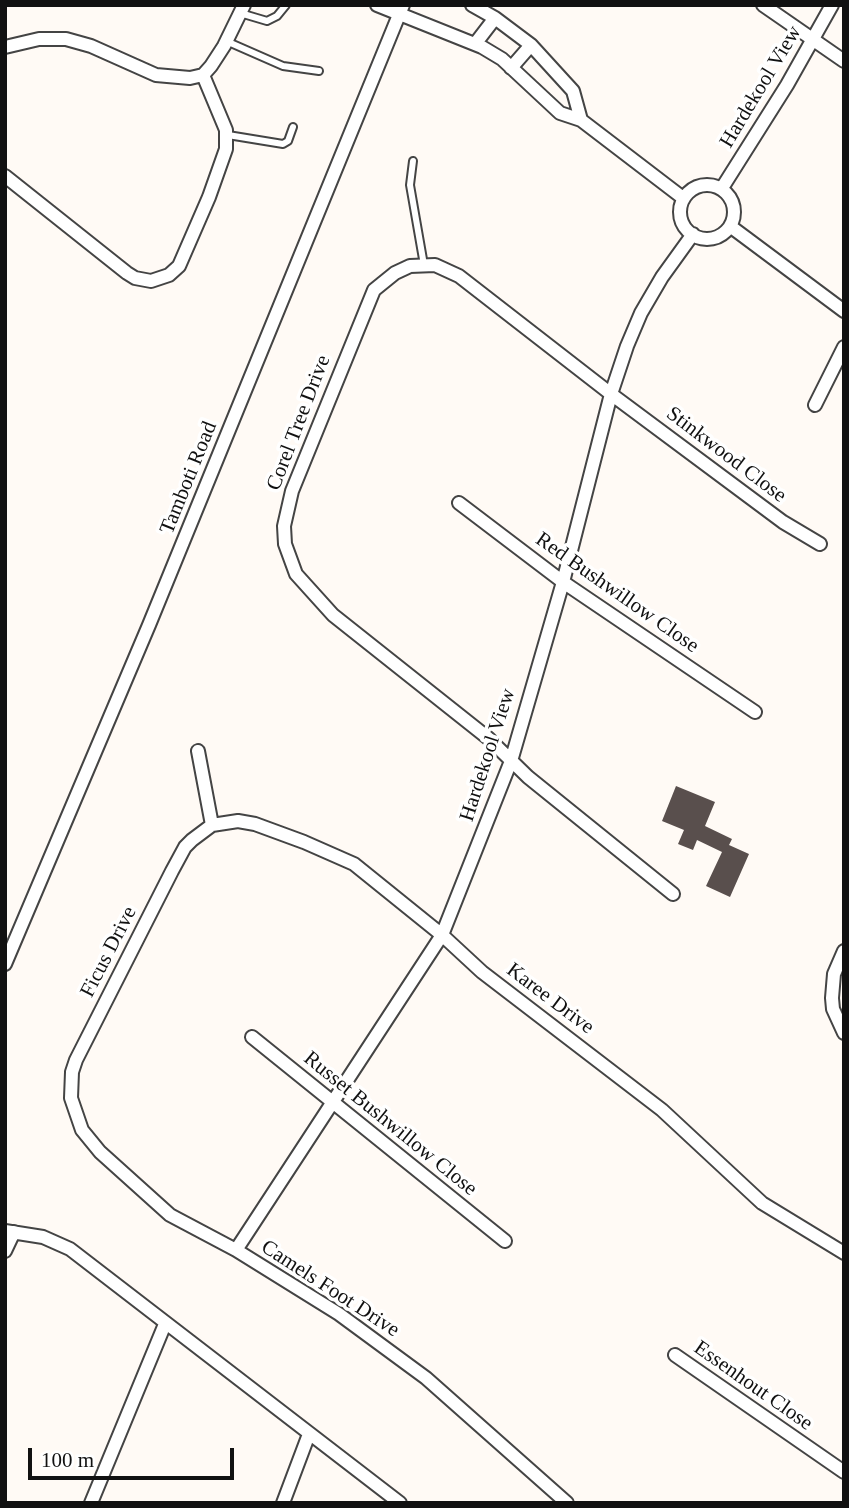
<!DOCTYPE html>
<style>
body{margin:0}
#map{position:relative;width:849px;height:1508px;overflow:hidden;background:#fffaf5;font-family:Georgia,serif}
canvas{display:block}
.frame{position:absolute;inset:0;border:7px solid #111;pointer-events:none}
.scale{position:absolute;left:28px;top:1448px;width:206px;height:32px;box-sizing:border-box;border:4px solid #111;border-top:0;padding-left:9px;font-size:21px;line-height:24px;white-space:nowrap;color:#111;-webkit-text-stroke:5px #fff;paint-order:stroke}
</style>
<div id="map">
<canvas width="849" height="1508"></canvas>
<div class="frame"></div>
<div class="scale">100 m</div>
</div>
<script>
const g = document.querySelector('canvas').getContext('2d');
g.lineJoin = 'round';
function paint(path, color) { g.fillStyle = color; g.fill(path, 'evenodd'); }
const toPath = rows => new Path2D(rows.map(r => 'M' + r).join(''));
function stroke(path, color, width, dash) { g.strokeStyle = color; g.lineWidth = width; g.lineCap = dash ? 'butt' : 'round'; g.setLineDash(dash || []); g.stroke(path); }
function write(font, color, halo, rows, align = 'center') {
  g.font = font + ' Georgia,serif'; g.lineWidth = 7; g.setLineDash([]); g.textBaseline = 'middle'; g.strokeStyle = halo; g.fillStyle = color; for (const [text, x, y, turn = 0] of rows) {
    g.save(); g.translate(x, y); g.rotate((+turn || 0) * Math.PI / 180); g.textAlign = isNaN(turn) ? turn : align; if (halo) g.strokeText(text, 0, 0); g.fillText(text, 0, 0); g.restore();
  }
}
paint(toPath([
 [676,786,715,802,705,826,732,839,729,845,749,854,730,897,706,886,722,852,697,840,693,850,678,844,684,830,662,821]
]), '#594f4d');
const lane = toPath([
 [240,13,267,21,277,16,286,5],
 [226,41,283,66,319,71],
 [228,135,283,144,288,141,293,127],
 [413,161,410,185,424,265]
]);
const street = toPath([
 [377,5,482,47,502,59,560,113,581,120,683,198],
 [472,5,495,18,531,45,573,91,581,120],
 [763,5,844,61],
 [475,44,495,18],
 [5,47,39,39,66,39,91,46,156,75,190,78,203,75,211,66,224,46,244,5],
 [511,68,531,45],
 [5,176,127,273,135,278,151,281,169,275,179,266,209,197,226,149,226,130,203,75],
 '680 212a27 27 0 1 1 54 0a27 27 0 1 1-54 0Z',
 [722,188,787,85,832,5],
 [730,226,844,311],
 [815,405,844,347],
 [459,503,563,582,755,712],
 [198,751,212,825],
 [673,894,528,777,488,738,333,615,296,574,285,544,284,526,292,491,374,290,395,273,410,266,435,265,459,276,611,394,783,522,820,544],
 [844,951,834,974,832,998,833,1009,844,1033],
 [5,964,149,625,403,5],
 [252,1037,505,1241],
 [5,1231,43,1237,70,1249,400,1503],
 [236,1250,442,935,511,761,563,582,611,394,627,346,641,313,662,277,693,234],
 [5,1251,14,1232],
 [675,1355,844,1472],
 [91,1503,165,1324],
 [283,1503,309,1434],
 [567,1503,426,1378,339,1314,236,1250,170,1215,100,1152,82,1130,71,1098,72,1072,76,1060,172,871,185,847,192,840,212,825,238,821,255,824,304,842,354,864,442,935,482,972,662,1110,762,1203,844,1253]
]);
stroke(lane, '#444', 10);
stroke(street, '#444', 16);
stroke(lane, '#fff', 6);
stroke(street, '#fff', 12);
write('21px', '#111', '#fff', [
 ["Hardekool View",761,87,-59],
 ["Corel Tree Drive",299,423,-69],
 ["Stinkwood Close",726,455,37],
 ["Tamboti Road",189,478,-68],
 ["Red Bushwillow Close",617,593,35],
 ["Hardekool View",488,755,-72],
 ["Ficus Drive",109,952,-63],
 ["Karee Drive",550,999,37],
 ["Russet Bushwillow Close",390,1124,39],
 ["Camels Foot Drive",330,1289,33],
 ["Essenhout Close",753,1386,35]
]);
</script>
